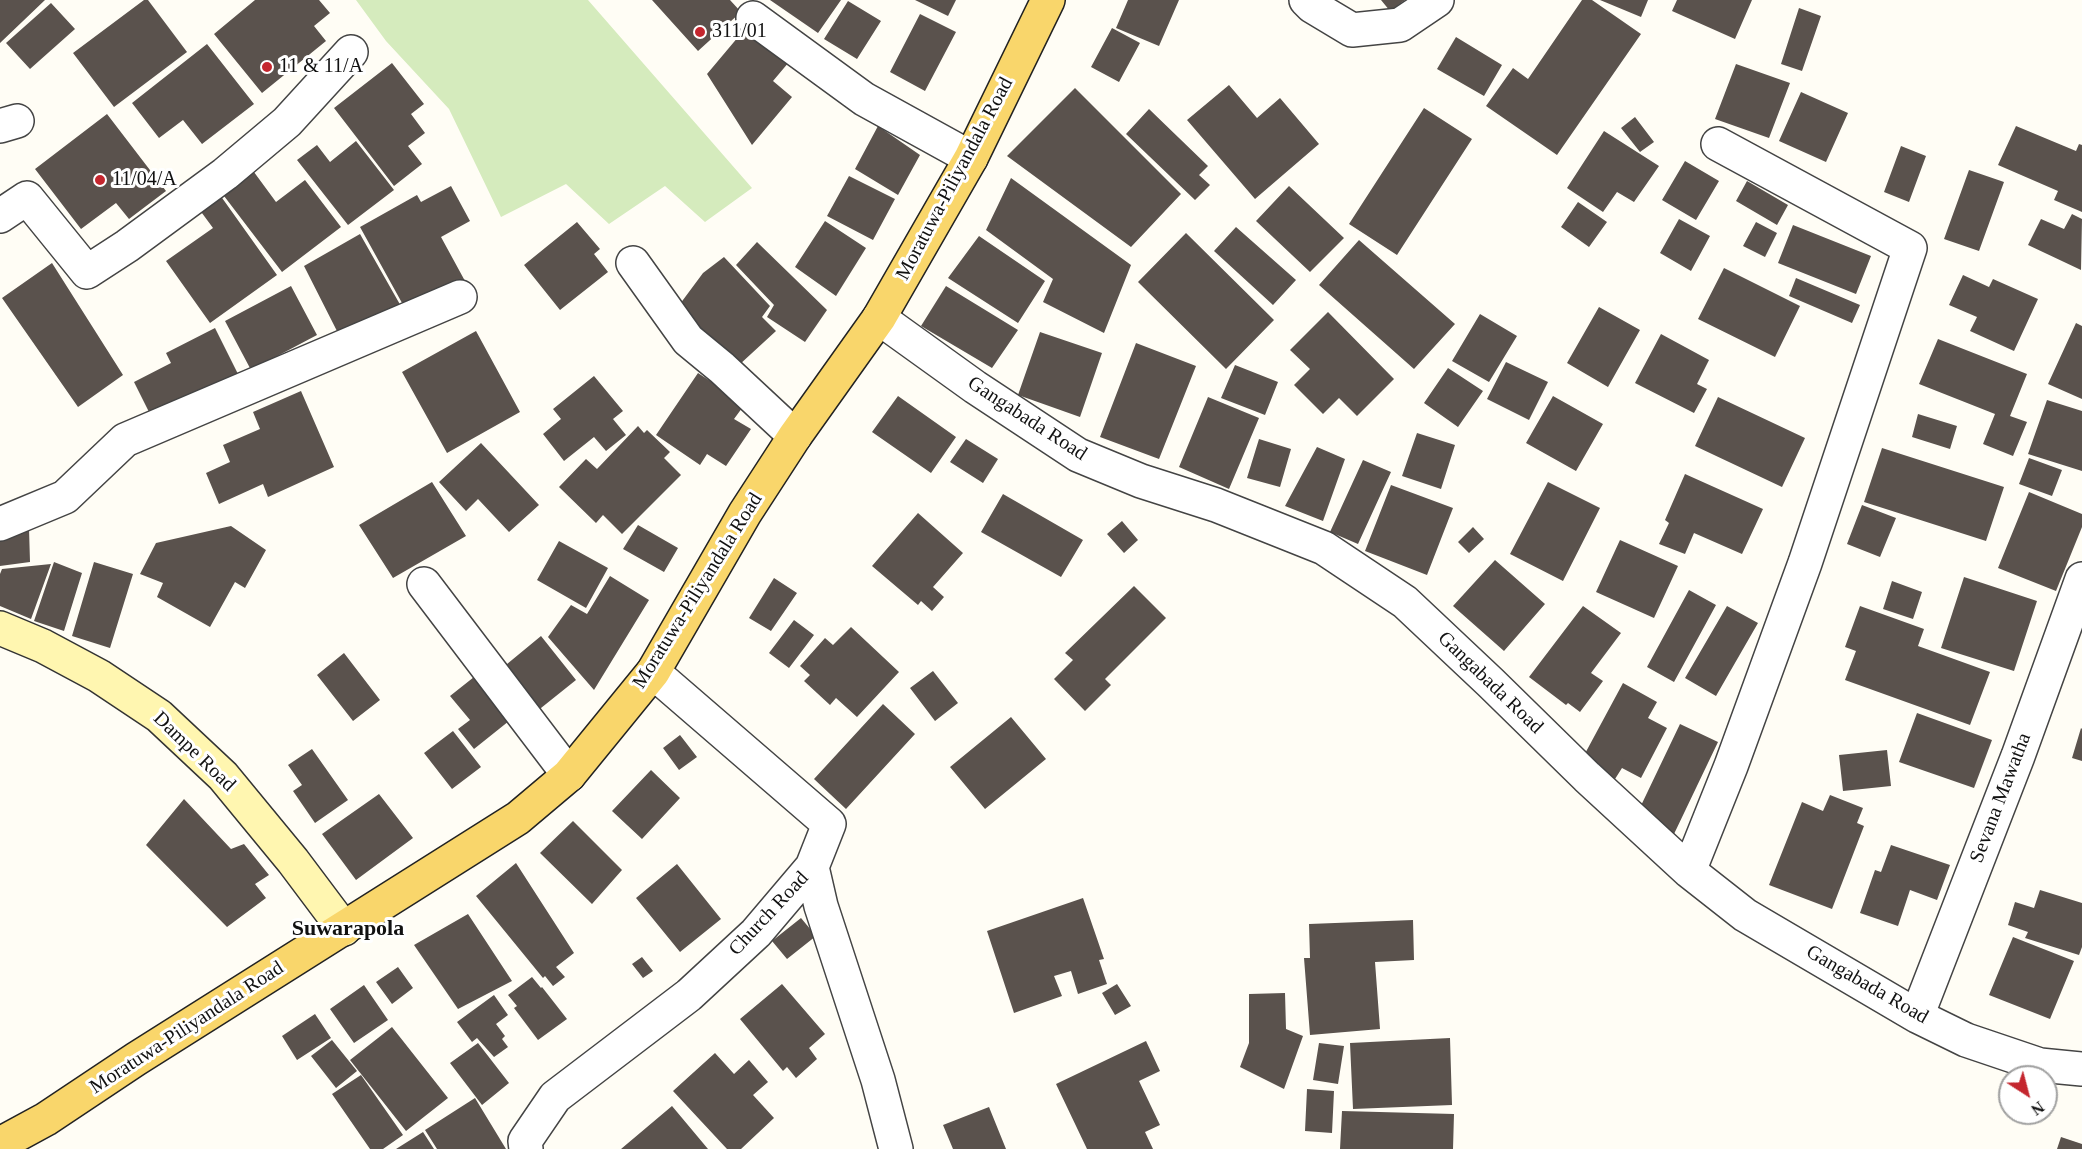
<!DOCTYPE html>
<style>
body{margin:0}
#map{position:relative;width:2082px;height:1149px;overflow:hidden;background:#fffdf5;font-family:"Times New Roman",serif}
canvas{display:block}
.north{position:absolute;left:1998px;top:1065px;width:60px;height:60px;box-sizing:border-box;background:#fff;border:2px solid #a0a0a0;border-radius:50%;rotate:144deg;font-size:16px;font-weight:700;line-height:24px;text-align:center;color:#111}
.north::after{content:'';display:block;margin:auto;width:21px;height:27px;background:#c4262e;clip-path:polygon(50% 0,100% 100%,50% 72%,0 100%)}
</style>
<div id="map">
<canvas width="2082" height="1149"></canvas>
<div class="north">N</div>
</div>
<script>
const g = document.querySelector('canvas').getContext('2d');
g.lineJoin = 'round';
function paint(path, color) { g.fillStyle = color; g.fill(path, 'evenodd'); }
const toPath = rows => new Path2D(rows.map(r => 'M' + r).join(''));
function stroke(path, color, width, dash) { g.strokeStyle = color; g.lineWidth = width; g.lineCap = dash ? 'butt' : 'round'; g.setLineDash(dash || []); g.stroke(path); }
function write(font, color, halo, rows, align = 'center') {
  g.font = font + ' "Times New Roman",serif'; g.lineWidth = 6; g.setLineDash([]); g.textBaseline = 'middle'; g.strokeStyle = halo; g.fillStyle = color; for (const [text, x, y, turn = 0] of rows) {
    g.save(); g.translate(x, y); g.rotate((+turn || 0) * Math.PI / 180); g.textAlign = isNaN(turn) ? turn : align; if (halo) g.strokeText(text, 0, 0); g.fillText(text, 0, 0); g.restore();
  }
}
paint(toPath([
 [356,0,588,0,752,188,705,222,665,186,609,224,566,184,501,217,449,109,386,41]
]), '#d5ebbd');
paint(toPath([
 [0,0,45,0,0,43],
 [144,0,148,0,187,52,114,107,73,53],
 [255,0,319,0,330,13,314,26,326,41,262,93,214,34],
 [652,0,730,0,741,12,698,51],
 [770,0,841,0,818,33],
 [915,0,956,0,948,16],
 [1128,0,1179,0,1159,46,1116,28],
 [1381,0,1405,0,1390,11],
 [1582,0,1592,0,1641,34,1557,155,1486,106,1513,68,1528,79],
 [1600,0,1648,0,1641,17],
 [1677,0,1752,0,1735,39,1672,11],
 [848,1,881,21,857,59,824,39],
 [51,3,75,29,30,69,6,43],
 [1799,8,1821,16,1802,71,1781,64],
 [920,14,956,32,925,91,890,72],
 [1112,28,1140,43,1119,82,1091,67],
 [744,30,789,62,773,81,792,97,752,145,707,74],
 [1456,37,1502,65,1484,96,1437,69],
 [207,44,254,104,202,144,183,120,159,138,132,103],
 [392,63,424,104,411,114,425,133,408,146,422,164,394,186,334,108],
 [1736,64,1790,83,1769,138,1715,119],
 [1229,85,1257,118,1280,98,1319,144,1255,199,1187,120],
 [1075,88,1181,194,1131,247,1007,156],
 [1801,92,1848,113,1826,162,1779,141],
 [1424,108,1472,139,1397,255,1349,224],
 [1149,109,1208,166,1199,175,1210,185,1195,200,1126,134],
 [107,114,166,191,129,219,116,203,81,229,35,169],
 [1635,117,1654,142,1640,152,1621,128],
 [878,126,920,155,898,195,855,169],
 [2016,126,2076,151,2079,144,2082,145,2082,212,2054,200,2058,191,1998,165],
 [1604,131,1659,166,1634,202,1617,192,1603,212,1567,188],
 [356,141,394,190,348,225,297,160,317,145,330,162],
 [1901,146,1926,156,1909,202,1884,192],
 [1685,161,1719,181,1696,220,1662,200],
 [251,168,276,202,305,180,341,227,282,272,221,192],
 [1969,170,2004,182,1979,251,1944,239],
 [849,176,895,199,873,240,827,216],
 [1011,178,1131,265,1104,333,1043,302,1053,279,986,230],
 [1747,181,1788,205,1777,225,1736,201],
 [451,186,470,221,441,237,465,281,407,312,360,227,417,195,421,202],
 [1289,186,1344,238,1310,272,1256,221],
 [220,195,277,275,210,323,166,261,213,228,199,209],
 [1578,202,1607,222,1589,247,1561,227],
 [2072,214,2082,219,2081,270,2028,245,2041,219,2064,229],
 [1679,219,1710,236,1691,271,1660,253],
 [825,221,866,248,836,296,795,267],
 [577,222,600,249,594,254,608,272,560,310,524,265],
 [1756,222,1777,233,1765,257,1743,246],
 [1793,225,1871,256,1856,294,1778,263],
 [1236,227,1296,280,1273,305,1214,251],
 [1186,233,1274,320,1226,369,1138,282],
 [360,234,402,308,340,337,304,266],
 [979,236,1045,281,1018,323,948,278],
 [1359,240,1455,324,1414,369,1319,285],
 [757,242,827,310,805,342,767,317,774,305,736,265],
 [724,257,770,306,762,317,776,331,739,365,704,334,680,304,703,273],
 [52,263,123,375,78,407,2,298],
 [1724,268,1800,306,1775,357,1698,319],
 [1963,275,1989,287,1993,279,2038,299,2014,351,1970,331,1977,317,1949,305],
 [1796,278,1860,305,1852,323,1789,296],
 [291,286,317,335,251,370,225,321],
 [946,286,1018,330,992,368,921,326],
 [1599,307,1640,330,1608,387,1567,363],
 [1328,312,1394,379,1357,416,1339,398,1323,414,1294,385,1310,369,1290,350],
 [1480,314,1517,336,1489,382,1452,361],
 [2076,323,2082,326,2082,399,2048,384],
 [215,328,238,374,152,418,134,382,171,363,166,353],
 [476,331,520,412,447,453,402,372],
 [1040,332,1102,353,1080,417,1018,395],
 [1661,334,1709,360,1697,384,1707,389,1694,413,1635,383],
 [1938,339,2027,374,2010,416,2027,422,2013,456,1983,444,1995,414,1919,384],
 [1136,343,1196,366,1159,459,1100,437],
 [1506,362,1548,382,1529,420,1487,399],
 [1235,365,1278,382,1265,415,1221,398],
 [1448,368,1483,391,1458,427,1424,403],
 [698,373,745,404,734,419,751,429,726,466,707,454,700,465,656,435],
 [594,376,623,411,613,419,626,435,606,451,594,437,564,461,543,434,561,419,553,409],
 [301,391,334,467,268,497,263,484,219,504,206,473,230,462,223,445,260,429,253,412],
 [898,396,956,437,931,473,872,432],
 [1553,396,1603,424,1576,471,1526,443],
 [1208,397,1259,418,1229,489,1179,467],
 [1718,397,1805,438,1782,487,1695,446],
 [2047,400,2082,411,2082,471,2028,454],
 [1918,414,1957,426,1950,449,1912,437],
 [638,426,644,433,647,430,670,452,664,458,681,475,622,534,603,515,596,523,559,487,586,459,597,469],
 [1417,433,1455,445,1441,489,1402,476],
 [966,439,998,459,983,483,950,462],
 [1259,439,1291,449,1280,487,1247,478],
 [481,443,539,505,509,532,478,499,466,511,439,482],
 [1317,447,1345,459,1323,521,1285,506],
 [1882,448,2004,487,1986,541,1864,502],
 [2029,458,2062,470,2052,496,2019,484],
 [1363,460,1391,472,1358,544,1330,532],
 [1685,474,1763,509,1742,554,1694,533,1685,554,1659,544,1669,523,1665,520],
 [432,482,466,536,393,578,359,525],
 [1548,482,1600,508,1563,581,1510,554],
 [1391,485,1453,508,1427,575,1365,551],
 [2029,492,2082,514,2082,527,2056,591,1998,568],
 [1003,494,1083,540,1061,577,981,532],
 [1862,505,1896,518,1880,557,1847,544],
 [918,513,963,553,933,587,944,597,932,611,921,601,918,605,872,566],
 [1122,521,1138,540,1124,553,1107,534],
 [638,525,678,548,664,572,623,549],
 [231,526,266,550,245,588,235,582,210,627,157,597,163,583,140,574,156,543],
 [1473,527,1484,539,1469,553,1458,542],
 [29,528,30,562,0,566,0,539],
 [1620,540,1678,566,1654,618,1596,592],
 [559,541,608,568,586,608,537,580],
 [1495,560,1545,604,1504,651,1453,606],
 [54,562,82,573,64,631,34,621],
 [94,562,133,574,110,648,72,636],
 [51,564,31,619,0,606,0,574,2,569],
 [610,576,649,600,594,690,548,637,571,605,587,614],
 [1964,577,2037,601,2014,671,1941,648],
 [774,578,797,593,771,631,749,618],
 [1892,581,1922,592,1913,619,1883,609],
 [1134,586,1166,618,1105,679,1111,685,1085,711,1054,679,1073,660,1065,653],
 [1689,590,1716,605,1674,682,1647,667],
 [1583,606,1621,633,1591,673,1603,681,1580,712,1568,703,1566,705,1529,677],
 [1727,606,1758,623,1716,696,1685,678],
 [1860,606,1924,629,1918,646,1990,672,1970,725,1845,680,1856,651,1845,647],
 [794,620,814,635,789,668,769,653],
 [851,627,899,672,857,717,836,698,830,705,804,681,810,675,800,666,825,638,833,645],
 [541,636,576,680,536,712,501,669],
 [344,653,380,700,353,721,317,675],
 [933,671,958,703,935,721,910,688],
 [474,677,509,721,474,749,458,729,470,720,450,696],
 [1623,683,1657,702,1648,718,1667,728,1641,778,1622,768,1615,779,1581,761],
 [883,704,915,734,846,809,814,779],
 [1917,713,1992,740,1974,788,1899,762],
 [1011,717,1046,759,985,809,950,767],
 [1680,724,1718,742,1674,834,1636,816],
 [2081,728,2082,729,2082,761,2072,758],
 [453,731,481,767,452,789,424,753],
 [680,735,697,757,679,770,663,748],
 [312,749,348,800,315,823,293,791,302,785,288,765],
 [1887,750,1891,786,1843,791,1839,755],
 [651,770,680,798,642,839,612,811],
 [379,794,413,838,356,880,322,834],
 [1830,795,1863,808,1857,823,1864,826,1832,909,1769,885,1802,802,1823,811],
 [184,799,231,849,244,844,269,875,255,884,266,898,227,927,146,845],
 [573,821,622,870,592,904,540,853],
 [1891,845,1950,865,1937,900,1910,890,1898,926,1860,913,1875,870,1881,872],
 [516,863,574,953,556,967,565,977,553,986,545,976,543,978,476,896],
 [677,864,721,919,680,952,636,898],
 [2040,890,2082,903,2082,947,2079,955,2025,938,2028,932,2008,925,2015,902,2034,908],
 [1083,898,1104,959,1099,960,1107,984,1078,994,1071,971,1054,976,1062,996,1014,1013,987,931],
 [468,914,512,981,458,1009,414,945],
 [801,918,816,936,787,959,772,941],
 [1413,920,1414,960,1375,962,1380,1029,1310,1035,1304,958,1310,958,1309,924],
 [2013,937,2074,961,2050,1019,1989,995],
 [642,957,653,971,643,978,632,964],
 [398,967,413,988,392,1004,376,982],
 [532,977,541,988,542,987,567,1019,538,1040,514,1008,517,1006,508,995],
 [782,984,825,1034,809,1048,817,1059,796,1078,787,1067,783,1071,740,1019],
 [1117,984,1131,1006,1115,1015,1102,993],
 [364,985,388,1020,354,1043,330,1009],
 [1285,993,1286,1029,1303,1036,1284,1089,1240,1067,1249,1043,1249,994],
 [494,995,508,1015,496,1024,505,1036,502,1039,508,1047,494,1057,477,1038,472,1042,457,1022],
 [315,1014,331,1038,297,1060,282,1036],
 [392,1027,448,1098,406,1131,350,1060],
 [1450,1038,1452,1105,1353,1109,1350,1043],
 [332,1040,357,1071,336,1088,311,1056],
 [1146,1041,1160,1071,1139,1081,1160,1125,1145,1132,1153,1149,1087,1149,1056,1084],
 [478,1043,509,1083,482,1105,450,1063],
 [1319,1043,1344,1046,1338,1084,1313,1080],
 [715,1053,734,1074,749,1060,768,1082,753,1095,774,1118,741,1149,727,1149,673,1091],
 [361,1075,403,1135,383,1149,370,1149,332,1094],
 [1307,1089,1334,1091,1332,1133,1305,1131],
 [475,1098,506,1149,437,1149,425,1130],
 [672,1106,708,1149,621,1149],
 [989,1107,1006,1149,953,1149,943,1125],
 [1342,1111,1454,1114,1453,1149,1340,1149],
 [423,1132,434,1149,396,1149],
 [2061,1137,2082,1144,2082,1149,2057,1149]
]), '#5a524d');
const street = toPath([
 [1306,0,1312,6,1352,30,1400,25,1437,0],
 [753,18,864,99,971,158],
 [0,126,17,121],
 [0,216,27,198,87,272,127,246,225,174,287,122,351,52],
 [633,263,688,340,722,368,795,436],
 [879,318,975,387,1078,455,1141,481,1216,505,1324,548,1405,602,1491,683,1587,777,1689,871,1745,915,1917,1016,1966,1040,2040,1065,2082,1069],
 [0,524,65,497,125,440,460,297],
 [424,584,569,775],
 [812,867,821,906,878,1080,896,1149],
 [1689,871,1731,766,1805,563,1910,248,1718,144],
 [1917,1016,2018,756,2082,579],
 [526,1149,525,1141,555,1097,689,995,756,933,812,867,829,824,653,672]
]);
const secondary = toPath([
 [0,628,43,646,99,676,159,716,223,776,293,861,344,929]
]);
const primary = toPath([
 [0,1144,46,1119,136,1059,518,818,569,775,653,672,745,513,795,436,879,318,971,158,1048,0]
]);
stroke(street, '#444', 36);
stroke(secondary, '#333', 36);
stroke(primary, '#222', 36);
stroke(street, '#fff', 33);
stroke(secondary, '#fff6b0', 33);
stroke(primary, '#f9d66b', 33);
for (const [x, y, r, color] of [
 [700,32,6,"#c4262e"],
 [267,67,6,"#c4262e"],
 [100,180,6,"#c4262e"]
]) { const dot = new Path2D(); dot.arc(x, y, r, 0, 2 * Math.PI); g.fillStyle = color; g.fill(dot); stroke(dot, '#fff', 2); }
write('20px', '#111', '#fff', [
 ["311/01",712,32],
 ["11 & 11/A",279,67],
 ["11/04/A",112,180]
], 'left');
write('20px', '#111', '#fff', [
 ["Moratuwa-Piliyandala Road",955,179,-62],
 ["Gangabada Road",1027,419,33],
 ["Moratuwa-Piliyandala Road",698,591,-58],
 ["Gangabada Road",1490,683,44],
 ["Dampe Road",194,752,44],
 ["Sevana Mawatha",2001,798,-69],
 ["Church Road",769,914,-47],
 ["Gangabada Road",1867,985,30],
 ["Moratuwa-Piliyandala Road",187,1028,-33]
]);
write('bold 22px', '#111', '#fff', [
 ["Suwarapola",348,929]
]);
</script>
